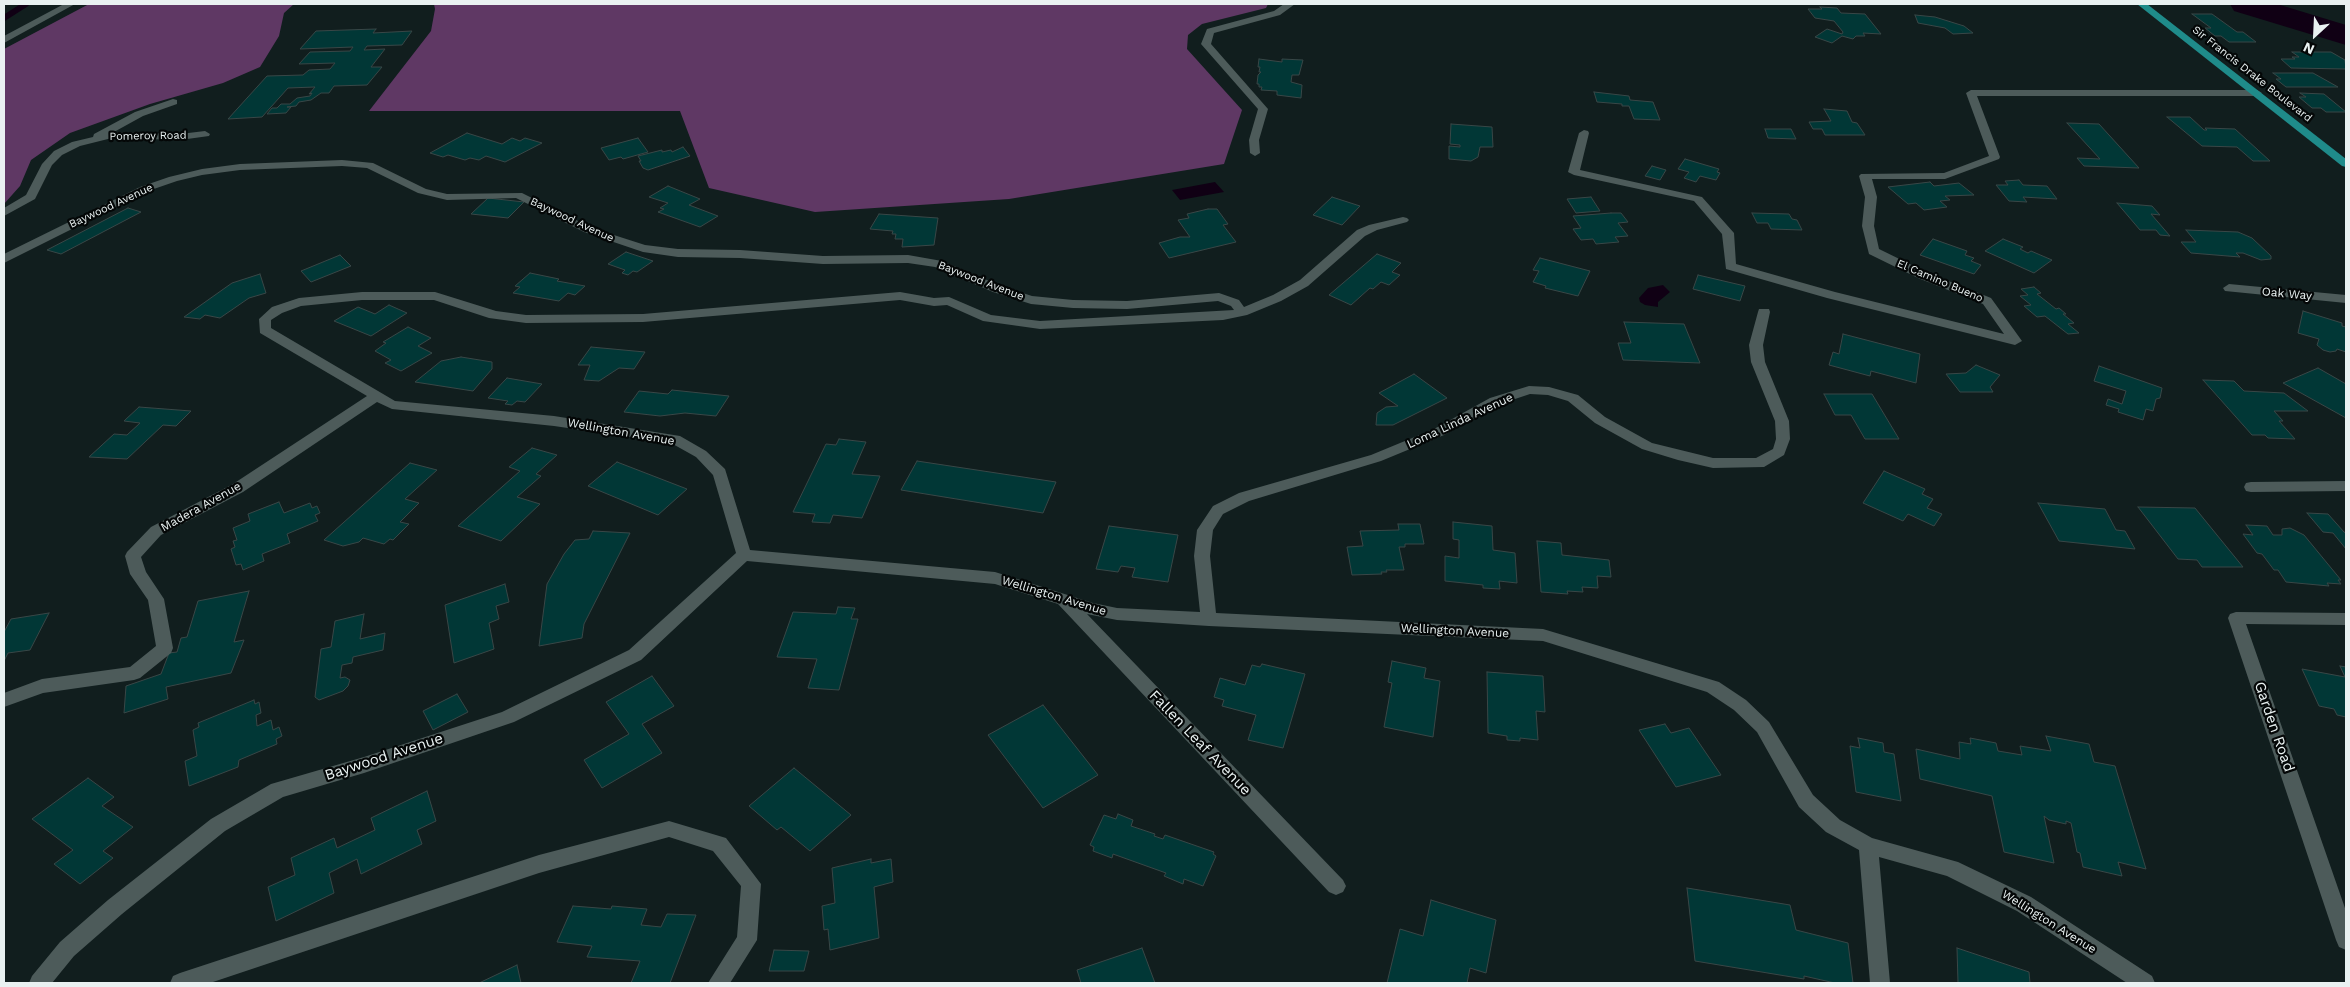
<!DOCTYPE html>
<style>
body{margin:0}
#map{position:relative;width:2350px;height:987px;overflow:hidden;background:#111e1e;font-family:"Work Sans",sans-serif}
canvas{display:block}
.frame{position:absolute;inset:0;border:5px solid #e9f1f1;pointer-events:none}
.north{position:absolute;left:2290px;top:10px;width:50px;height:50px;-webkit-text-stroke:4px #040707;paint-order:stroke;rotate:205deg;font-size:14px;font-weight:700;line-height:20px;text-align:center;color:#e9f1f1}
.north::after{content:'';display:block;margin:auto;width:18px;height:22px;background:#e9f1f1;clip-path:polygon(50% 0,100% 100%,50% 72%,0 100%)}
</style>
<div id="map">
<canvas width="2350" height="987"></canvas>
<div class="frame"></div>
<div class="north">N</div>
</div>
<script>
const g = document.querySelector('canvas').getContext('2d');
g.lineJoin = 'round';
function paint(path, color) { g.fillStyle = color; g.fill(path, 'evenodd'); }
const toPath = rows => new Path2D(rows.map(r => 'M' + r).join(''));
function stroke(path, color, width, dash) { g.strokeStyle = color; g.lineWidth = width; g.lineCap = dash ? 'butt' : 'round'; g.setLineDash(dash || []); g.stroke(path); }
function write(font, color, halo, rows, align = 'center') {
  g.font = font + ' "Work Sans",sans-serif'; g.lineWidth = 4.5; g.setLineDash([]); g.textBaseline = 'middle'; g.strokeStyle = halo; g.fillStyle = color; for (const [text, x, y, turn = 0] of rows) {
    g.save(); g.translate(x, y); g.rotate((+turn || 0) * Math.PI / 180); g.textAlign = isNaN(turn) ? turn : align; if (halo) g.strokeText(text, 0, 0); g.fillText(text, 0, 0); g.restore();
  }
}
paint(toPath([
 [89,4,294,4,284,13,279,36,260,67,223,83,150,104,70,133,31,160,20,186,4,204,4,49],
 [434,4,1268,4,1266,8,1202,24,1188,35,1187,49,1242,110,1224,164,1009,199,815,212,709,188,680,111,369,111,431,31,435,9]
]), '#5f3864');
paint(toPath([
 [1215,182,1224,192,1180,200,1172,190],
 [1663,285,1670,292,1658,302,1658,307,1645,305,1640,302,1639,298,1648,288]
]), '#100014');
stroke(toPath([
 [4,18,26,4]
]), '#100014', 6);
paint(toPath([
 [2230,4,2277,4,2346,25,2346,45,2234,11,2230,4]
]), '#100014');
const building = toPath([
 [1820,7,1837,8,1841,13,1865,14,1881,34,1863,33,1865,36,1856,36,1853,39,1842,36,1832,43,1815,37,1827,29,1842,34,1843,32,1834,21,1815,18,1808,9,1822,9,1820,7],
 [2192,14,2212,14,2237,32,2243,32,2256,42,2229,42,2221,36,2215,36,2205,28,2211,28,2192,14],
 [1915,15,1935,17,1964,26,1973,33,1953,34,1945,28,1918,23,1915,15],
 [376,29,373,33,412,31,402,45,367,46,364,50,385,49,371,67,382,67,367,85,334,86,329,93,321,93,311,100,299,102,296,106,287,107,291,107,286,113,267,114,272,108,277,108,281,104,290,104,297,98,310,96,312,93,309,94,315,87,288,88,262,117,228,119,267,76,303,75,309,70,330,69,335,63,299,64,310,52,350,51,353,47,300,49,316,31,376,29],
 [2292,52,2331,52,2345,60,2346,69,2291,68,2281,59,2295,59,2292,57,2299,57,2292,52],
 [1259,59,1282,62,1282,59,1303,60,1299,75,1292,75,1291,82,1302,85,1301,98,1277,95,1277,91,1261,90,1262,87,1259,87,1259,84,1257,84,1258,75,1261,72,1259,72,1260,67,1258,67,1259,59],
 [2273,73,2313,73,2338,87,2286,87,2276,79,2281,79,2273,73],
 [1594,92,1629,96,1630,100,1653,102,1660,120,1634,119,1629,106,1622,106,1622,104,1597,102,1594,92],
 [2300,93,2324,94,2346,112,2326,112,2321,108,2312,108,2299,97,2306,97,2300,93],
 [1824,109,1847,111,1852,122,1857,123,1865,135,1825,135,1822,129,1813,129,1809,122,1831,121,1824,109],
 [2167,117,2190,117,2204,130,2207,130,2205,128,2235,129,2270,161,2253,161,2237,147,2202,146,2167,117],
 [2067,123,2099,124,2139,168,2084,166,2077,158,2100,159,2067,123],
 [1451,124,1492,127,1493,147,1480,147,1478,157,1471,161,1449,159,1449,146,1460,147,1460,145,1450,144,1451,124],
 [1765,129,1791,129,1796,139,1768,138,1765,129],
 [467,133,502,144,512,138,520,141,525,138,542,143,505,162,486,156,479,160,470,158,465,160,448,155,443,157,430,153,467,133],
 [638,138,648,152,623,159,621,157,609,160,601,148,638,138],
 [683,147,690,156,648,170,643,168,639,161,641,161,638,156,662,150,662,152,671,150,672,152,683,147],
 [1685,159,1719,169,1717,172,1720,173,1716,180,1700,176,1696,182,1684,178,1689,172,1678,169,1685,159],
 [1652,166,1666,170,1660,180,1645,176,1652,166],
 [2019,180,2023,185,2047,186,2057,199,2023,197,2027,202,2009,201,1996,185,2008,185,2005,181,2019,180],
 [1930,182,1934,186,1959,183,1974,195,1945,196,1950,200,1940,201,1947,207,1924,210,1916,203,1908,204,1888,187,1930,182],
 [668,186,700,199,689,205,718,216,700,227,658,212,664,209,660,208,668,203,649,197,668,186],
 [1332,197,1360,206,1342,225,1313,215,1332,197],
 [1591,197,1600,211,1576,213,1567,199,1591,197],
 [488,198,524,202,508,218,471,214,488,198],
 [2117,203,2152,206,2160,215,2151,214,2170,236,2160,235,2156,230,2140,230,2117,203],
 [128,208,141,212,61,254,47,250,128,208],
 [1208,209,1217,209,1228,224,1223,225,1236,242,1169,258,1159,243,1180,237,1190,237,1178,220,1189,218,1187,214,1208,209],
 [1611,213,1621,213,1628,222,1618,223,1628,236,1615,237,1619,242,1596,244,1593,239,1581,240,1573,229,1581,228,1573,216,1611,213],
 [1752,213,1789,214,1792,219,1797,220,1802,230,1771,229,1768,223,1757,223,1752,213],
 [879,214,938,218,934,245,902,247,903,239,895,239,896,234,892,234,893,231,870,229,879,214],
 [2186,230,2238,232,2252,238,2271,256,2271,259,2261,260,2243,253,2236,253,2240,257,2191,253,2181,242,2196,242,2186,230],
 [1933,239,1967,251,1965,255,1974,258,1971,261,1981,265,1974,274,1920,255,1933,239],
 [2003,239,2023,247,2020,249,2028,253,2031,251,2052,260,2034,273,1985,251,2003,239],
 [626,252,653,261,637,272,633,271,628,275,622,273,625,270,608,264,626,252],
 [1377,254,1401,263,1392,272,1400,275,1389,285,1381,282,1373,289,1370,288,1351,305,1329,295,1377,254],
 [340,255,351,266,311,282,301,271,340,255],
 [1540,258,1590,271,1578,296,1545,288,1546,286,1533,282,1539,271,1533,270,1540,258],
 [530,273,559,279,557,281,585,286,575,295,568,293,559,301,513,293,520,287,515,286,530,273],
 [260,274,266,293,249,298,220,318,205,315,200,319,184,317,232,283,260,274],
 [1698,275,1745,286,1740,301,1693,289,1698,275],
 [2034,287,2041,293,2037,294,2056,309,2059,308,2066,314,2063,314,2074,323,2068,324,2079,333,2068,334,2045,316,2037,317,2024,306,2031,305,2020,296,2028,295,2021,289,2034,287],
 [389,305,407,313,371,336,334,321,358,307,375,314,389,305],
 [2303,311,2342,323,2342,326,2346,327,2346,352,2337,349,2336,351,2330,352,2323,350,2317,345,2319,339,2298,333,2303,311],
 [1624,322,1684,324,1700,363,1623,360,1618,343,1631,343,1624,322],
 [408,327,431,338,418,346,432,353,401,371,385,363,391,360,375,351,386,343,383,342,408,327],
 [1843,334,1920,354,1916,383,1871,371,1870,376,1829,365,1833,352,1839,354,1843,334],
 [591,347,645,352,634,369,619,368,599,381,584,380,590,365,578,365,591,347],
 [461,357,492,362,492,369,473,391,415,382,441,361,461,357],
 [1976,365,2000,375,1990,387,1993,392,1960,392,1946,374,1966,373,1976,365],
 [2099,366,2162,388,2160,398,2156,399,2153,411,2146,409,2143,420,2118,412,2119,409,2106,405,2108,399,2122,404,2126,391,2094,381,2099,366],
 [2318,368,2346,384,2346,418,2283,383,2318,368],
 [1414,374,1447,398,1393,425,1376,425,1377,413,1386,407,1398,406,1379,393,1414,374],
 [507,378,542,384,525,402,517,401,512,405,505,404,508,401,488,398,507,378],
 [2203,380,2234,381,2244,391,2284,393,2308,411,2274,411,2283,421,2279,421,2295,439,2268,438,2265,435,2252,435,2203,380],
 [672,390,729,396,716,416,685,413,660,416,624,412,639,391,668,394,672,390],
 [1824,394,1872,394,1899,439,1865,439,1851,415,1835,415,1824,394],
 [139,407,191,411,176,426,163,425,127,459,89,457,114,434,127,435,140,423,124,421,139,407],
 [839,439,866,442,852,474,880,476,862,518,833,515,830,523,812,522,815,514,793,512,826,444,836,445,839,439],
 [532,448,557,455,536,474,541,476,517,497,540,504,501,541,458,526,520,471,509,467,532,448],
 [917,461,1056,482,1043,513,901,490,917,461],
 [617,462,687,489,658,515,588,486,617,462],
 [410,463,437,470,405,499,419,503,400,522,409,524,393,540,390,539,384,544,363,538,359,542,343,546,324,540,410,463],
 [1884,471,1925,489,1922,494,1933,499,1927,508,1942,514,1934,526,1908,514,1903,521,1863,503,1884,471],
 [279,502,284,513,310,503,312,508,317,506,320,513,315,515,318,521,287,534,290,543,262,554,264,561,243,570,241,564,236,565,231,549,235,547,233,541,237,540,233,528,250,521,248,514,279,502],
 [2038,503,2105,509,2116,530,2125,531,2135,549,2059,541,2038,503],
 [2138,507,2195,508,2243,567,2202,567,2197,560,2178,559,2138,507],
 [2307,513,2328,514,2344,532,2346,533,2346,549,2333,533,2323,532,2307,513],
 [1453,522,1492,526,1493,550,1515,553,1517,583,1499,581,1500,589,1483,588,1483,585,1445,581,1445,556,1459,558,1459,540,1453,539,1453,522],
 [1398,524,1420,524,1424,544,1405,544,1405,547,1399,547,1404,570,1386,570,1387,572,1381,572,1382,574,1352,575,1347,547,1363,546,1360,531,1399,530,1398,524],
 [2246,525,2267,526,2273,535,2282,535,2282,529,2290,528,2304,535,2341,580,2338,580,2341,584,2327,583,2329,586,2286,582,2278,570,2274,570,2262,554,2257,553,2243,534,2253,535,2246,525],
 [1109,526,1178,535,1168,582,1132,577,1135,568,1121,566,1118,572,1096,569,1109,526],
 [593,531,630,533,584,624,582,638,539,646,547,584,564,554,575,540,589,539,593,531],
 [1537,541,1561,543,1562,555,1609,560,1611,577,1597,576,1598,588,1582,587,1583,592,1567,591,1568,594,1541,592,1537,541],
 [505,584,509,602,496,606,499,619,489,623,494,649,454,663,445,605,505,584],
 [249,591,234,642,244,640,231,673,166,687,168,699,124,713,126,686,161,674,169,653,177,652,181,638,187,637,198,601,249,591],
 [838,607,855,608,851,619,858,619,839,690,808,688,817,659,777,657,793,612,836,614,838,607],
 [49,613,30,650,8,653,4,661,4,632,11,619,49,613],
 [364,614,360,639,385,633,383,650,353,657,352,663,342,665,340,678,345,677,350,680,348,686,343,691,319,700,315,697,321,649,331,647,335,621,364,614],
 [1392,661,1426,668,1424,678,1440,681,1433,737,1384,727,1392,683,1388,682,1392,661],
 [1262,664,1305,674,1283,748,1248,740,1256,715,1222,706,1224,700,1214,697,1220,678,1245,685,1252,665,1260,667,1262,664],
 [2340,666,2346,667,2346,717,2337,715,2334,709,2319,706,2302,669,2345,677,2340,666],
 [1487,672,1543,676,1545,712,1536,711,1538,740,1520,738,1520,741,1507,740,1507,736,1488,733,1487,672],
 [652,676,674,706,642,724,662,753,602,788,584,760,629,734,606,702,652,676],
 [457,694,468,712,433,730,423,711,457,694],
 [254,700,255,704,259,702,261,713,256,715,257,726,271,720,273,730,279,727,282,736,276,739,277,744,239,760,238,767,189,786,185,761,197,756,193,730,199,727,198,723,254,700],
 [1043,705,1098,775,1043,808,988,735,1043,705],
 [1665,724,1671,733,1689,728,1721,775,1676,787,1639,730,1665,724],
 [2046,736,2089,744,2094,762,2115,766,2146,869,2118,862,2122,876,2083,867,2080,853,2077,852,2071,823,2066,821,2066,824,2049,820,2044,816,2054,863,2004,852,1992,796,1920,779,1916,749,1960,759,1959,742,1971,744,1970,738,1996,743,1998,751,2022,755,2020,746,2051,751,2046,736],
 [1858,738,1883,743,1884,752,1894,754,1901,801,1856,792,1850,746,1860,748,1858,738],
 [794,768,851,815,810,851,781,827,777,830,749,806,794,768],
 [88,778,114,797,102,806,133,827,103,851,113,858,80,884,54,864,73,850,32,819,88,778],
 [427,791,436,821,417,830,422,844,361,874,357,859,329,873,334,893,276,921,268,887,295,875,291,858,334,838,337,848,375,830,371,818,427,791],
 [1118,814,1133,820,1131,826,1155,834,1154,836,1163,839,1165,835,1214,852,1213,854,1216,856,1203,886,1184,879,1183,884,1164,876,1166,873,1113,854,1112,858,1093,851,1094,847,1090,845,1104,815,1116,819,1118,814],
 [871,859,871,863,891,859,893,882,874,887,879,938,830,950,828,929,824,930,822,906,835,903,832,868,871,859],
 [1687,888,1790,905,1796,930,1848,943,1853,983,1835,983,1804,976,1804,979,1695,961,1687,888],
 [1431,900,1496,920,1486,973,1470,968,1467,983,1387,983,1400,929,1423,936,1431,900],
 [573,906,611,909,612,906,647,909,641,925,661,927,667,914,696,915,670,983,631,983,640,961,587,957,592,946,557,942,573,906],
 [1142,948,1155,983,1081,983,1077,970,1142,948],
 [1957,948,2029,972,2030,983,1958,983,1957,948],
 [774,950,809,951,804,971,769,971,774,950],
 [517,965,521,983,479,983,517,965]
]);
paint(building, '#013736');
stroke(building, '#394747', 1);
paint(toPath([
 [64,4,75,4,4,43,4,36,64,4],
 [1284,4,1295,4,1280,15,1214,33,1211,44,1268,109,1259,140,1260,153,1255,156,1250,153,1249,140,1258,109,1201,44,1207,29,1274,11,1284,4],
 [1971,90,2257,90,2262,93,2257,96,1977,96,2000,157,1999,159,1945,179,1872,179,1877,197,1874,226,1879,249,1926,272,1991,298,2022,341,2015,345,1827,298,1726,269,1722,234,1694,201,1574,175,1568,172,1579,133,1584,130,1588,131,1589,133,1580,170,1702,197,1734,233,1736,264,1835,292,2004,334,1983,304,1918,278,1869,254,1862,226,1865,197,1859,176,1861,174,1944,173,1989,156,1966,93,1971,90],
 [173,99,177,100,177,104,143,116,114,132,180,134,205,131,210,134,209,136,180,140,112,138,80,146,62,155,52,165,35,199,4,216,4,208,26,195,42,164,54,151,72,142,93,137,94,134,135,112,173,99],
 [342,160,373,163,426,189,447,194,522,193,592,228,645,245,678,249,740,250,823,256,908,255,942,261,1001,286,1032,296,1073,300,1127,301,1219,293,1239,300,1244,307,1273,295,1300,280,1357,230,1369,225,1403,217,1407,218,1409,220,1407,222,1377,230,1365,236,1308,286,1281,301,1247,315,1223,320,1040,329,983,321,947,305,934,306,900,300,643,322,526,323,489,318,434,300,362,300,301,306,282,313,271,320,271,328,395,401,554,416,680,436,706,451,725,469,750,550,995,572,1093,603,1117,608,1200,612,1194,556,1197,530,1213,506,1239,493,1371,455,1434,429,1490,398,1529,386,1549,387,1578,395,1605,417,1652,443,1713,458,1756,458,1773,449,1776,439,1775,421,1751,362,1749,345,1758,312,1759,309,1769,309,1770,312,1763,345,1765,362,1789,421,1790,439,1784,455,1764,467,1713,468,1678,460,1642,449,1595,423,1568,401,1548,395,1530,394,1500,404,1444,435,1381,461,1249,501,1223,514,1213,530,1210,556,1216,613,1543,629,1719,682,1746,700,1769,722,1813,795,1840,820,1872,838,1958,862,2031,897,2152,976,2155,983,2127,983,2017,911,1947,876,1879,857,1890,983,1870,983,1859,850,1826,832,1799,807,1757,732,1734,710,1707,692,1543,641,1209,626,1117,620,1087,614,1343,880,1346,886,1343,892,1336,895,1329,892,1058,604,995,584,747,561,641,660,514,722,364,773,283,797,225,831,122,914,74,956,52,983,29,983,32,976,60,942,108,900,211,819,271,784,364,757,502,712,629,650,736,553,713,475,696,457,671,443,554,426,392,409,377,402,243,492,161,535,141,557,146,572,164,599,173,648,171,653,140,678,134,680,43,693,4,707,4,693,42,679,130,667,156,646,148,600,130,574,125,556,127,552,151,527,233,484,367,396,260,333,259,319,272,307,299,298,362,292,435,292,496,311,526,315,643,314,900,292,934,298,949,297,991,315,1040,321,1234,310,1231,306,1218,301,1127,309,1073,308,1031,304,993,292,935,267,908,263,823,264,740,258,678,257,643,252,584,232,516,198,447,200,418,193,367,168,342,166,240,170,202,175,177,181,148,191,4,263,4,254,140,187,169,177,202,169,240,164,342,160],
 [2229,284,2346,295,2346,303,2225,291,2223,288,2229,284],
 [2346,481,2346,491,2251,492,2246,491,2244,487,2246,483,2251,482,2346,481],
 [2236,612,2346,613,2346,625,2246,624,2346,911,2346,950,2339,947,2336,940,2228,618,2230,614,2236,612],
 [669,821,726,838,761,884,757,940,730,983,708,983,737,937,741,886,713,851,669,837,539,873,210,983,170,983,173,976,180,973,539,855,669,821]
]), '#4d5b5a');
paint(toPath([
 [2137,4,2147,4,2346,159,2346,167,2342,166,2137,4]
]), '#1f8b8a');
write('11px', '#e9f1f1', '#040707', [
 ["Sir Francis Drake Boulevard",2252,74,38],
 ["Pomeroy Road",148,136,-1],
 ["Baywood Avenue",111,206,-25],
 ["Baywood Avenue",572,220,25],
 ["Baywood Avenue",981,281,21],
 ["El Camino Bueno",1940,281,23]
]);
write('12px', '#e9f1f1', '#040707', [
 ["Oak Way",2287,294,5],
 ["Loma Linda Avenue",1460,421,-25],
 ["Wellington Avenue",621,432,10],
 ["Madera Avenue",201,507,-29],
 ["Wellington Avenue",1054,596,17],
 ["Wellington Avenue",1455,631,3],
 ["Wellington Avenue",2049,922,32]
]);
write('15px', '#e9f1f1', '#040707', [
 ["Garden Road",2274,727,71],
 ["Fallen Leaf Avenue",1200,743,46],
 ["Baywood Avenue",384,757,-18]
]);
</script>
